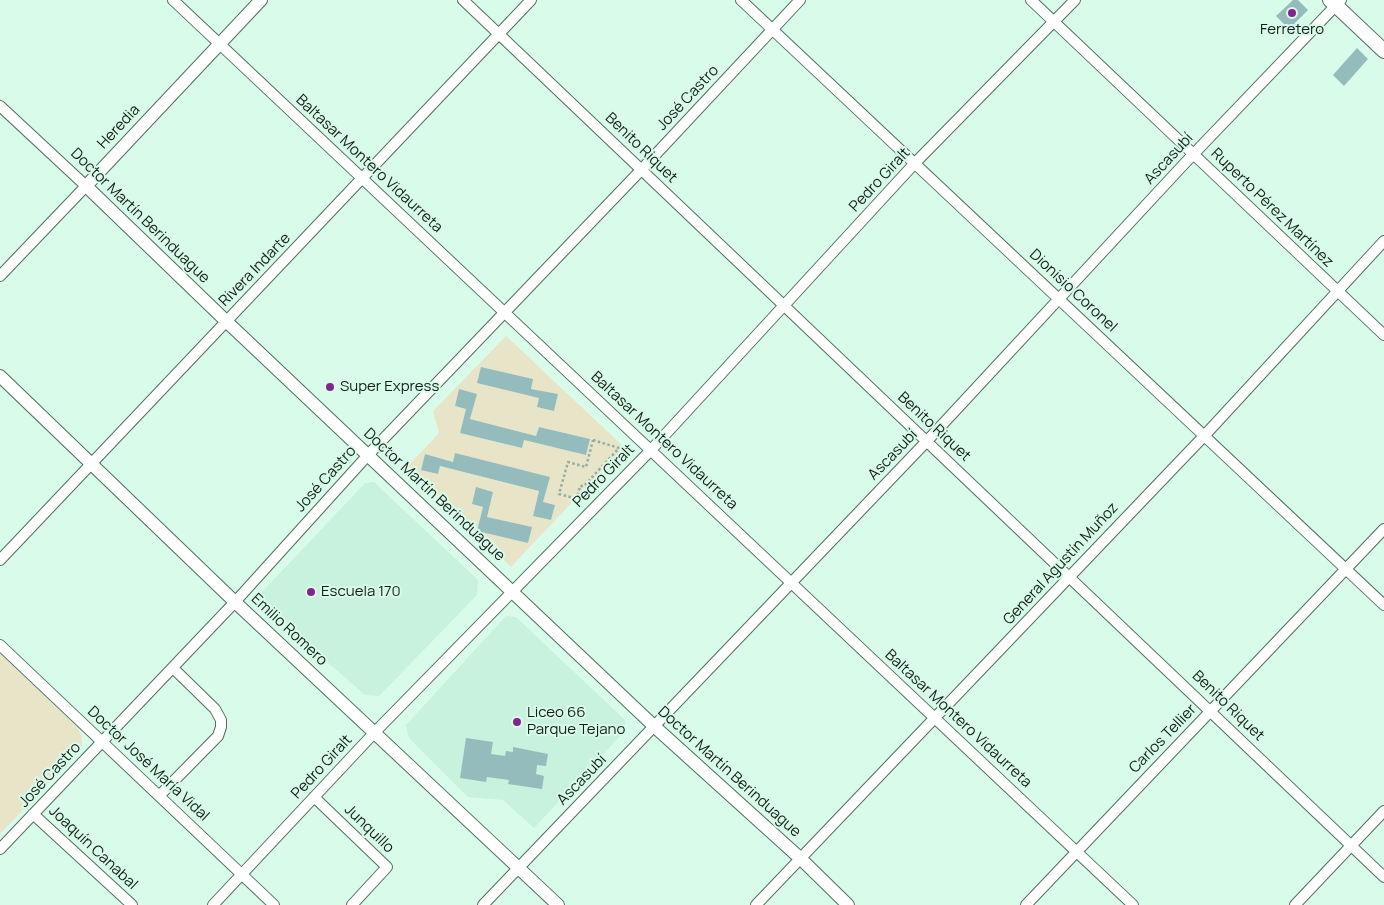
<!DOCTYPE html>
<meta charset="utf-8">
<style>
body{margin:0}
canvas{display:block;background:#d9fbea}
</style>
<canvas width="1384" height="905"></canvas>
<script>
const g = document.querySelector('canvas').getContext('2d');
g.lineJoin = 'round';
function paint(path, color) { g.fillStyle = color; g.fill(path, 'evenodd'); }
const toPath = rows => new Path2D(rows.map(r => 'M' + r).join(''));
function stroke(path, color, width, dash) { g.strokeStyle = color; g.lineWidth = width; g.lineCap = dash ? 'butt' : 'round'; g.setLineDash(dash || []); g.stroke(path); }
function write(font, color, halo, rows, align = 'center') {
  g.font = font + ' Manrope,sans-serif'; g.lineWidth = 4; g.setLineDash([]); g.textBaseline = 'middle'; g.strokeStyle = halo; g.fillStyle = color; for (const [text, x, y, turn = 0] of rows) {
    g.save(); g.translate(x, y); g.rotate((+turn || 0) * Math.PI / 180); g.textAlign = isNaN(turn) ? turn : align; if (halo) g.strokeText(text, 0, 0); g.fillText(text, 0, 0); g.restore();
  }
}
paint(toPath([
 [374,482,478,580,477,595,379,696,365,695,260,603,261,593,365,483],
 [506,616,516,617,625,720,625,731,534,828,503,800,468,797,409,738,406,725]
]), '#c8f2dd');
paint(toPath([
 [506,336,624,447,511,567,407,467,439,433,433,411],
 [481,367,532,379,531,389,558,394,554,411,537,407,539,398],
 [459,389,476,394,470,419,536,436,539,427,590,439,586,455,524,440,522,448,460,433,466,409,455,406],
 [425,454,453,462,455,454,550,477,543,502,555,505,551,520,533,516,539,491,440,466,438,474,421,470],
 [476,488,493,492,487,517,531,528,528,543,477,531,483,507,472,504],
 [0,653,78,728,82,738,82,746,79,751,0,834]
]), '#e8e4c8');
paint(toPath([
 [1293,0,1298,0,1308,10,1289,29,1276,16],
 [1357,48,1368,59,1344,86,1333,75],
 [481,367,533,379,531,389,558,394,554,411,537,407,539,398,477,383],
 [459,389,477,394,470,419,536,436,539,427,590,439,586,455,524,440,522,448,460,433,466,409,455,406],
 [455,453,550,477,543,502,555,505,551,520,533,516,539,491,440,466,438,474,421,470,425,454,453,462],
 [476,487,493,492,487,517,532,527,528,543,477,531,483,507,472,504],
 [466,738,493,742,491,754,505,756,506,751,513,752,513,747,548,754,546,766,537,765,536,774,544,776,542,789,508,784,509,780,487,777,486,782,460,778]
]), '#95bcbc');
const minor = toPath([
 [173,0,1133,905],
 [463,0,1384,877],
 [741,0,1384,605],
 [1031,0,1384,335],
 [0,106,86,186,0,276],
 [0,560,531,0],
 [0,645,274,905],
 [159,796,218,736,221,727,221,720,215,709,173,668],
 [314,797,387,867,352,905],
 [33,814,132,905],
 [0,849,235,602,368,455,642,169,800,0],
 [213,905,375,732,651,450,915,163,1075,0],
 [483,905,927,441,1185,163,1341,0],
 [756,905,1205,435,1384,241],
 [1026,905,1384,529],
 [1295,905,1384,811]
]);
const tertiary = toPath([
 [261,0,86,186,226,321,655,727,801,859,848,905],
 [0,376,235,602,558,905]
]);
const secondary = toPath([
 [1330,0,1384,51]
]);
stroke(minor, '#516e60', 12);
stroke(tertiary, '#516e60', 14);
stroke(secondary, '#516e60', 16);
stroke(toPath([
 [593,440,619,448,584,486,580,486,578,494,574,498,559,494,568,462,586,467,593,440]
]), '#93ada0', 2.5, [2.5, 2.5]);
stroke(minor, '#fff', 10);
stroke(tertiary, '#fff', 12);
stroke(secondary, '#fff', 14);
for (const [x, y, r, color] of [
 [1292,13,5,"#83248e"],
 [330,387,5,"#83248e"],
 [311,592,5,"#83248e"],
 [517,722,5,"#83248e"]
]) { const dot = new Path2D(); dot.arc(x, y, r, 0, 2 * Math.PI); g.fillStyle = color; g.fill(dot); stroke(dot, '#d9fbea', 2); }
write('15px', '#121e19', '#d9fbea', [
 ["Ferretero",1292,30,"center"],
 ["Super Express",340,387],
 ["Escuela 170",321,592],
 ["Liceo 66",527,713],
 ["Parque Tejano",527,730]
], 'left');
write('15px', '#121e19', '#d9fbea', [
 ["José Castro",688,98,-47],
 ["Heredia",119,127,-47],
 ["Benito Riquet",641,148,44],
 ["Ascasubí",1169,159,-47],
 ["Baltasar Montero Vidaurreta",369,164,43],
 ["Pedro Giralt",880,180,-47],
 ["Ruperto Pérez Martínez",1272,208,44],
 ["Doctor Martín Berinduague",140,216,44],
 ["Rivera Indarte",255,270,-46],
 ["Dionisio Coronel",1073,291,43],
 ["Benito Riquet",934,427,43],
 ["Baltasar Montero Vidaurreta",664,441,43],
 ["Ascasubí",893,455,-46],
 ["Pedro Giralt",604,476,-46],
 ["José Castro",326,479,-48],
 ["Doctor Martín Berinduague",434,495,43],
 ["General Agustín Muñoz",1061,564,-47],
 ["Emilio Romero",289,630,43],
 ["Benito Riquet",1228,706,44],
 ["Baltasar Montero Vidaurreta",958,719,43],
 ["Carlos Tellier",1163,739,-46],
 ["Doctor José María Vidal",148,764,43],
 ["Pedro Giralt",322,767,-47],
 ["Doctor Martín Berinduague",729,772,42],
 ["José Castro",50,775,-47],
 ["Ascasubí",582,780,-46],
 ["Junquillo",369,829,44],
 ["Joaquín Canabal",93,848,43]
]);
</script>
